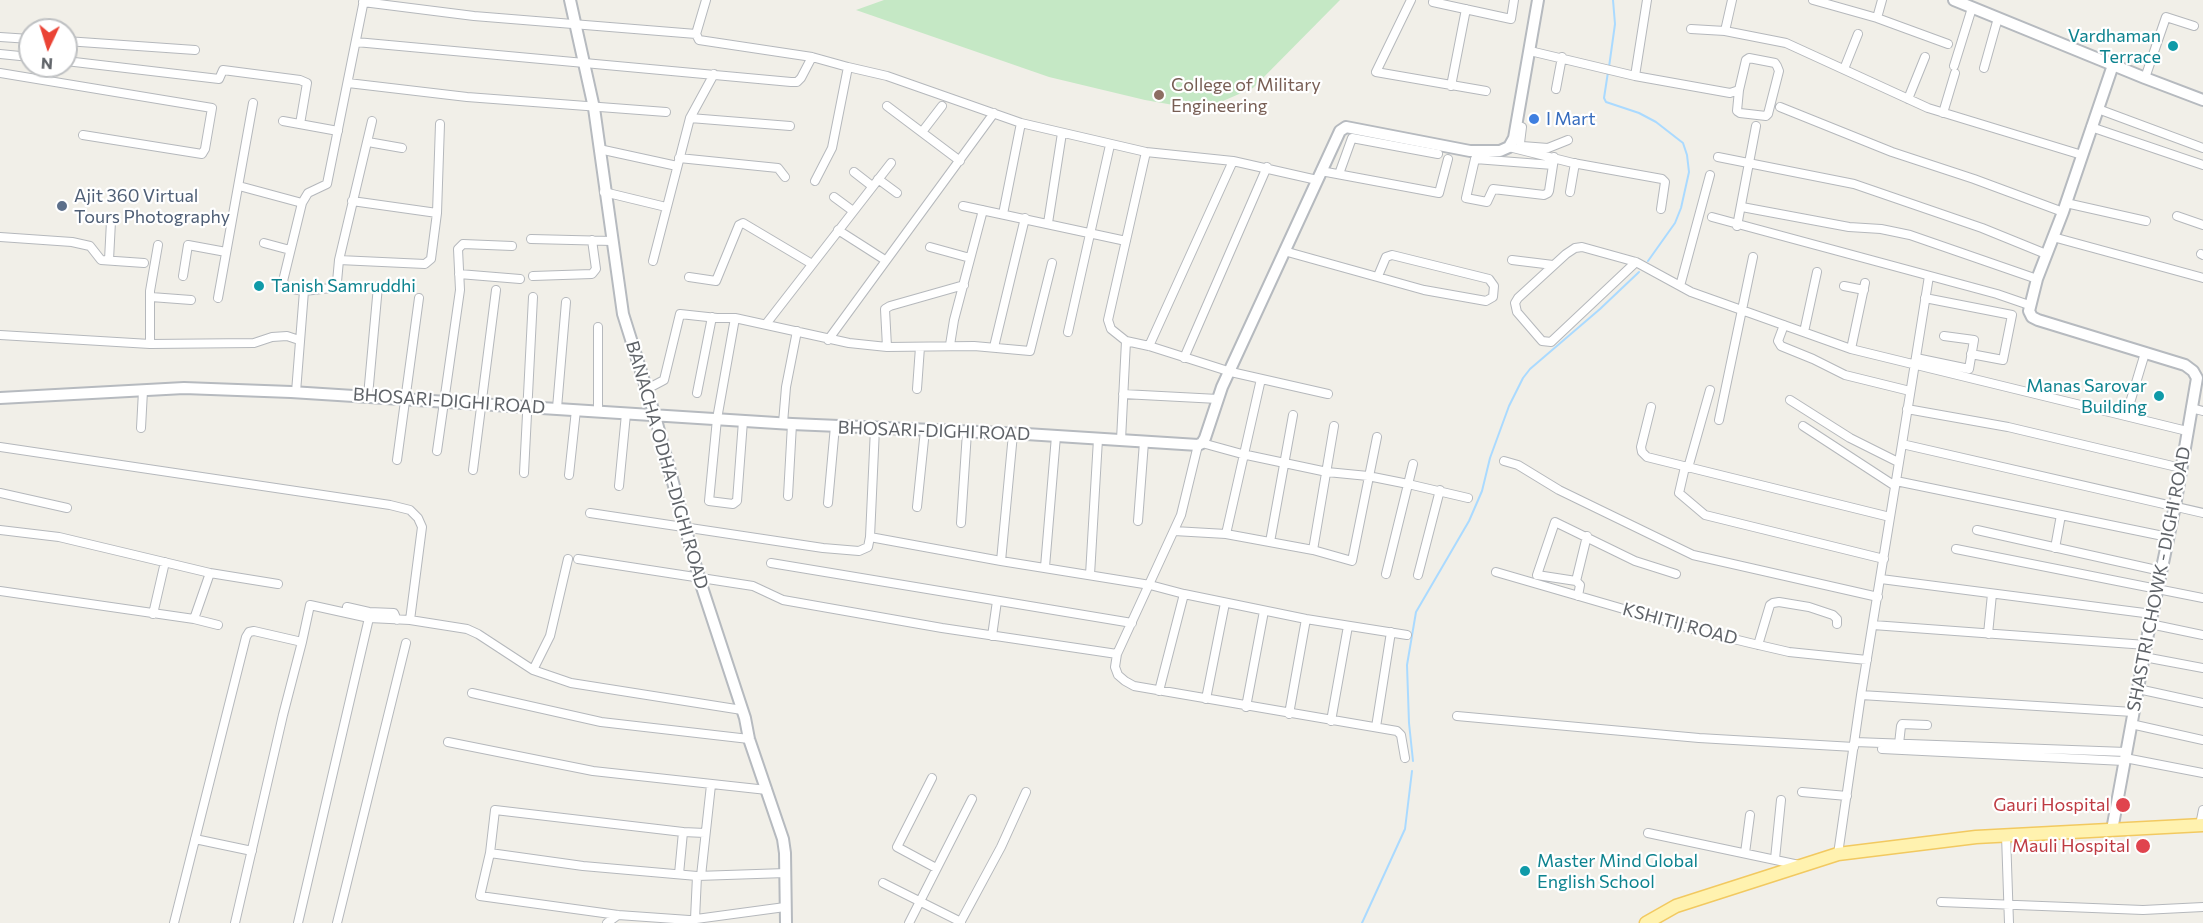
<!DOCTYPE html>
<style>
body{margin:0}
#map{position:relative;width:2203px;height:923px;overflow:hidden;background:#f1efe8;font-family:Commissioner,sans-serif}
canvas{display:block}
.north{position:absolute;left:18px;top:18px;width:60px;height:60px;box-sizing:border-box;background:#fff;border:2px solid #bfc1c3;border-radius:50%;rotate:184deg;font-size:16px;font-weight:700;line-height:24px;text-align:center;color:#5f6368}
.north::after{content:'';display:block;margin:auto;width:21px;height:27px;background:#ea4335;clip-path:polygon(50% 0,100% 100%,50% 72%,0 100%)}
</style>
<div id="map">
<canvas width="2203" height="923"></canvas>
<div class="north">N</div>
</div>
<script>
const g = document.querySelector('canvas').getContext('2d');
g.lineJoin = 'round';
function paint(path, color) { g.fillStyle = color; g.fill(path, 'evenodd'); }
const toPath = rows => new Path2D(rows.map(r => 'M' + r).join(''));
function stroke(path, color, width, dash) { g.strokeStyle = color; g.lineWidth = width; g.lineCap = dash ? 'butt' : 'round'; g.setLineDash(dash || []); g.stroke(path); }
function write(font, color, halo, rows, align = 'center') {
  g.font = font + ' Commissioner,sans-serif'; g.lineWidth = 4.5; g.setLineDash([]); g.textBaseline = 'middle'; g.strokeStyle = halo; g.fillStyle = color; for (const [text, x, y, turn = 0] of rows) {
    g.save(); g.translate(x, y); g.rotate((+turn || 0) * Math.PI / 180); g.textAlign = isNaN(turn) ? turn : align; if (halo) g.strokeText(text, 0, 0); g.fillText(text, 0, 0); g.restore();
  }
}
paint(toPath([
 [884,0,1340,0,1253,88,1202,110,1145,100,1049,77,856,10]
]), '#c5e8c5');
stroke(toPath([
 [1609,67,1615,24,1613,0],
 [1608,72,1604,98,1606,102,1639,113,1656,122,1683,143,1687,155,1689,172,1681,208,1675,223,1648,261],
 [1413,761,1409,723,1407,665,1416,612,1469,521,1482,491,1490,458,1509,406,1523,378,1530,369,1600,309,1639,272],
 [1362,923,1405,829,1412,771]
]), '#aadaff', 2);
const street = toPath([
 [706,0,696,34,699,40,812,57],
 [1411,0,1376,72,1486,91],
 [1813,0,1877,18,1948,44],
 [363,2,474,16,696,34],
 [1433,2,1511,19,1514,0],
 [1877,18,1882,0],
 [1691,29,1725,31,1786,43,1928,108,2082,155],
 [1725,31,1732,0],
 [0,37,30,39],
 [66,41,195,50],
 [356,42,791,82,797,82,801,78,812,57,848,67,832,148,815,181],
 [1530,51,1635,76,1730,93,1739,90,1746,60,1749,58,1775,63,1777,66,1779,71,1768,114,1766,116,1740,113,1737,111,1739,90],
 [0,54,30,57],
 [66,61,219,79,223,70,300,80,307,83,300,124],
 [1954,66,1972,8],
 [848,67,887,76,1021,123,1146,152,1233,161],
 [1984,68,1998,18],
 [1844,69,1858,34],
 [0,73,212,108,205,149,202,154,83,135],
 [1635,76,1647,0],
 [2145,78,2166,17,2194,26],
 [348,83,467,97,666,112],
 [1451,86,1466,9],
 [1556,89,1562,57],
 [1908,99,1925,57],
 [887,106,960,161],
 [1780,107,1892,152,1974,179,2063,212],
 [2098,109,2203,148],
 [1943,113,1955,73],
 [690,118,790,126],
 [283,121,338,131],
 [1516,125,1522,127,1520,143,1522,146,1548,148,1568,140],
 [2091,127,2203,165],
 [922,132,942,106],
 [368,142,402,148],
 [1509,147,1573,163,1662,179,1665,182,1661,209],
 [599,149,677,166],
 [1146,152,1108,320,1111,329,1126,341,1149,346,1231,372,1328,394],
 [1718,157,1854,184,1982,228,2046,254],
 [679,158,778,168,785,177],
 [1553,165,1475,159,1466,198,1487,202,1493,189,1544,195,1548,193,1549,191,1553,165,1554,157],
 [1321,171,1439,193,1448,159],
 [854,172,872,186],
 [1339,174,1352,138,1438,154],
 [878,179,897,193],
 [239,186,302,203,308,193,327,184,364,0],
 [604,192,666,207],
 [1570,192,1575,163],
 [834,197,853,211],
 [352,201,437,213],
 [2066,203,2146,221],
 [963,206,1126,241],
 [1742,207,1849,227,1881,229,1910,235,2037,279],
 [1003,214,1021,123],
 [2177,216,2203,225],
 [1712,217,1997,294,2029,305],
 [1048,223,1062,133],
 [1737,226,1756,126],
 [838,230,885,260],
 [0,237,72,242,90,246,101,260,144,263],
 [2053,237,2203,278],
 [531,239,612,241],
 [264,243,290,250],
 [930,247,970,258],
 [1284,251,1424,290,1486,301,1493,297,1494,286,1489,279,1392,255,1386,257,1378,276],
 [2201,254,2203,255],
 [109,260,111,221],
 [339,260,425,264,431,259,437,213,440,124],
 [1512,260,1553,265],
 [653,261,690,118,714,74],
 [1636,262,1551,342,1542,341,1517,312,1515,303,1518,298,1566,254,1575,248,1582,247,1636,262,1691,292,1851,349,2187,431],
 [459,274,520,279],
 [183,276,188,245,226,252],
 [533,276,592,274,596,269,592,240],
 [689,277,716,281,739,225,743,223,812,264],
 [1680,286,1710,175],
 [1844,286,1864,290],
 [304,291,331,288,335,286,337,282,339,260,372,121],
 [151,297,191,300],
 [218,298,253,103],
 [1925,298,2012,315,2003,360,1971,354],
 [766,324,891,163],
 [1784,325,1778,341,1781,346,1813,359,1845,375,1910,391],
 [1068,332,1110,145],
 [1804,332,1817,272],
 [0,335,150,344,254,343,272,337,287,336,299,340],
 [828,340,994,113],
 [150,344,150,291,158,245],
 [950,345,954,320,983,210],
 [1149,346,1233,161,1317,180],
 [887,347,885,309,890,306,964,285],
 [994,347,1025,218],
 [1851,349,1865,283],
 [1184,358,1267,167],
 [1916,358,1969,369,1974,340,1944,336],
 [647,389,664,380,680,314,717,318,735,318],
 [917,389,920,347],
 [296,392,304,291,287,288,283,281,302,203],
 [697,393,712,317],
 [1123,394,1218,399],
 [368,396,378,286],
 [1790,400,1850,438,1898,462],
 [1651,407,1641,447,1642,452,1647,457,1890,517],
 [557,408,566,302],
 [2191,408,2203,411],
 [1907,409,2008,427,2181,468],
 [598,411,598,327],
 [2126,416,2145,353],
 [1719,420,1753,257],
 [743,421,737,501,733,504,709,501,717,419,735,318,849,343,887,347,974,346,1030,351,1052,263],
 [783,423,786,387,797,331],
 [1803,426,1895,486],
 [141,428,143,391],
 [875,428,870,537,1001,561,1150,585,1184,594,1306,619,1407,635],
 [1121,440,1126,341],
 [1202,443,1242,454,1327,472,1368,476,1408,484,1468,498],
 [1902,444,1929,276],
 [1198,445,1181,515,1117,654,1115,667,1118,675,1125,681,1134,686,1397,731,1401,735,1405,758],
 [0,447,390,505,410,510,418,518,422,527,410,620,369,618,310,605,302,642],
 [437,451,460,290,458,249,463,244,512,246],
 [397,460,419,298],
 [1504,461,1518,465,1559,490,1693,555,1878,597],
 [1685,467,1679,493,1705,515,1884,559],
 [1688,468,1710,390],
 [473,470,496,290],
 [524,473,533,297],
 [569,475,576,410],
 [1896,481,2168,537],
 [619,486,626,414],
 [0,493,67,508],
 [788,496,792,424],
 [828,503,835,426],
 [917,507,925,430],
 [590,513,823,548,859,551,868,547,870,537],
 [1138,521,1144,442],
 [961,523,967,432],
 [0,530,59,537,210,573,278,584],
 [1977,530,2161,571],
 [1174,531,1226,534,1313,550,1352,561,1377,437],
 [1226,534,1261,379],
 [1270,542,1293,415],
 [2055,548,2061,515],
 [1956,549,2203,598],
 [1313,550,1334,426],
 [578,559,753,586,783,600,942,628,1117,654],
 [1001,561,1013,434],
 [771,563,1132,623],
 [1045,567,1056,436],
 [1496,572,1689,628,1750,643,1789,652,1867,660],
 [1386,574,1413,464],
 [1090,575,1098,439],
 [1418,575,1440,490],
 [1881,579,2152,614],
 [1576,581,1587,536],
 [0,591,194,619,210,573],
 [1578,596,1580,585,1576,581,1537,575,1555,522,1635,561,1676,574],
 [347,607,369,612,394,613,397,620],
 [153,614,165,562],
 [194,619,218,625],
 [410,620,467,629,478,634,533,670,571,683,742,710],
 [2150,624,2203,635],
 [1873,625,2146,645],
 [1988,634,1992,594],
 [992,636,997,601],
 [1758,645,1770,605,1773,603,1779,602,1809,607,1833,615,1837,619,1837,624],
 [2144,657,2203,668],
 [533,670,550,636,568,559],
 [2138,689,2203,703],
 [1159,691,1184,594],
 [472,693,601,722,749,739],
 [1861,695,2133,712],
 [1206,699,1225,603],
 [1246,707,1264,611],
 [1289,714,1306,619],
 [1457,716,1699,738,1854,747],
 [1331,721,1348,626],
 [2131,724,2203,740],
 [1376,727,1391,632],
 [448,742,593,771,767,790],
 [1855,742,2126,752],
 [1899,744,1901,726,1902,724,1927,725],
 [1882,749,2124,761],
 [2125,758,2203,773],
 [932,778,897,847,936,868],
 [1802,792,1847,796],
 [2200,825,2203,810],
 [683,832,705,833],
 [1648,833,1799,865],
 [2006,835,2009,923],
 [195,839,252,851],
 [490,853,495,810,683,832,679,874],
 [1745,853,1750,815],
 [1838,854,1861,695,1902,444,2203,513],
 [1775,859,1781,800],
 [701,876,711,785],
 [883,883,961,922],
 [1941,902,2143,910,2203,907],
 [785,907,689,920,618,915,480,896,490,853,583,866,697,876,786,873],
 [695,919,697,876],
 [174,923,246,637,249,632,254,631,302,642,283,715,235,923],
 [298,923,369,618],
 [337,923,406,643],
 [607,923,618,915],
 [909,923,972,799],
 [960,923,1001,847,1026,792]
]);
const secondary = toPath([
 [570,0,594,108,623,314,655,416,699,578,745,718,749,739,783,839,785,853,786,923],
 [1954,0,2145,78,2203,100],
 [0,398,184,388,291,392,792,424,1026,434,1198,445,1202,443,1205,438,1222,387,1340,131,1346,127,1470,151,1500,151,1509,147,1514,138,1538,0],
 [2112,830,2148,634,2175,506,2197,378,2193,371,2185,365,2038,320,2032,317,2029,311,2037,279,2063,212,2113,65]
]);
const primary = toPath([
 [1646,923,1676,906,1838,854,1976,837,2203,825]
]);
stroke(street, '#b5b8bc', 10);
stroke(secondary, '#b6babf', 14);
stroke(primary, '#f2c960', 15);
stroke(street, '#fff', 8);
stroke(secondary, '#fff', 10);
stroke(primary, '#fff2af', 12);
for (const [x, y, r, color] of [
 [2173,46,6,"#0f9aa8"],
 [1159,95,6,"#8d6e63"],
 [1534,119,6,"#3f7fe0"],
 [62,206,6,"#5c6f8a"],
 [259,286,6,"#0f9aa8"],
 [2159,396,6,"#0f9aa8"],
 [2123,805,8,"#e0444e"],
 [2143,846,8,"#e0444e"],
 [1525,871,6,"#0f9aa8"]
]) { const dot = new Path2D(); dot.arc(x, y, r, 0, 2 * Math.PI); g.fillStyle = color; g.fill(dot); stroke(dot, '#fff', 2); }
write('18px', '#0d838f', '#fff', [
 ["Vardhaman",2161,36],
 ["Terrace",2161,57],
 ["Tanish Samruddhi",271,286,"left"],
 ["Manas Sarovar",2147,386],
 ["Building",2147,407],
 ["Master Mind Global",1537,861,"left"],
 ["English School",1537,882,"left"]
], 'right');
write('18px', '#785e54', '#fff', [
 ["College of Military",1171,85],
 ["Engineering",1171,106]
], 'left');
write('18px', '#366cbe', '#fff', [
 ["I Mart",1546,119]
], 'left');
write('18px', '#4e5e75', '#fff', [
 ["Ajit 360 Virtual",74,196],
 ["Tours Photography",74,217]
], 'left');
write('18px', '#5f6368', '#fff', [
 ["BHOSARI-DIGHI ROAD",449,401,4],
 ["BHOSARI-DIGHI ROAD",934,431,2],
 ["BANACHA ODHA-DIGHI ROAD",667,465,74],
 ["SHASTRI CHOWK - DIGHI ROAD",2159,579,-79],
 ["KSHITIJ ROAD",1680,624,15]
]);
write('18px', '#be3a42', '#fff', [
 ["Gauri Hospital",2110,805],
 ["Mauli Hospital",2130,846]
], 'right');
</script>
